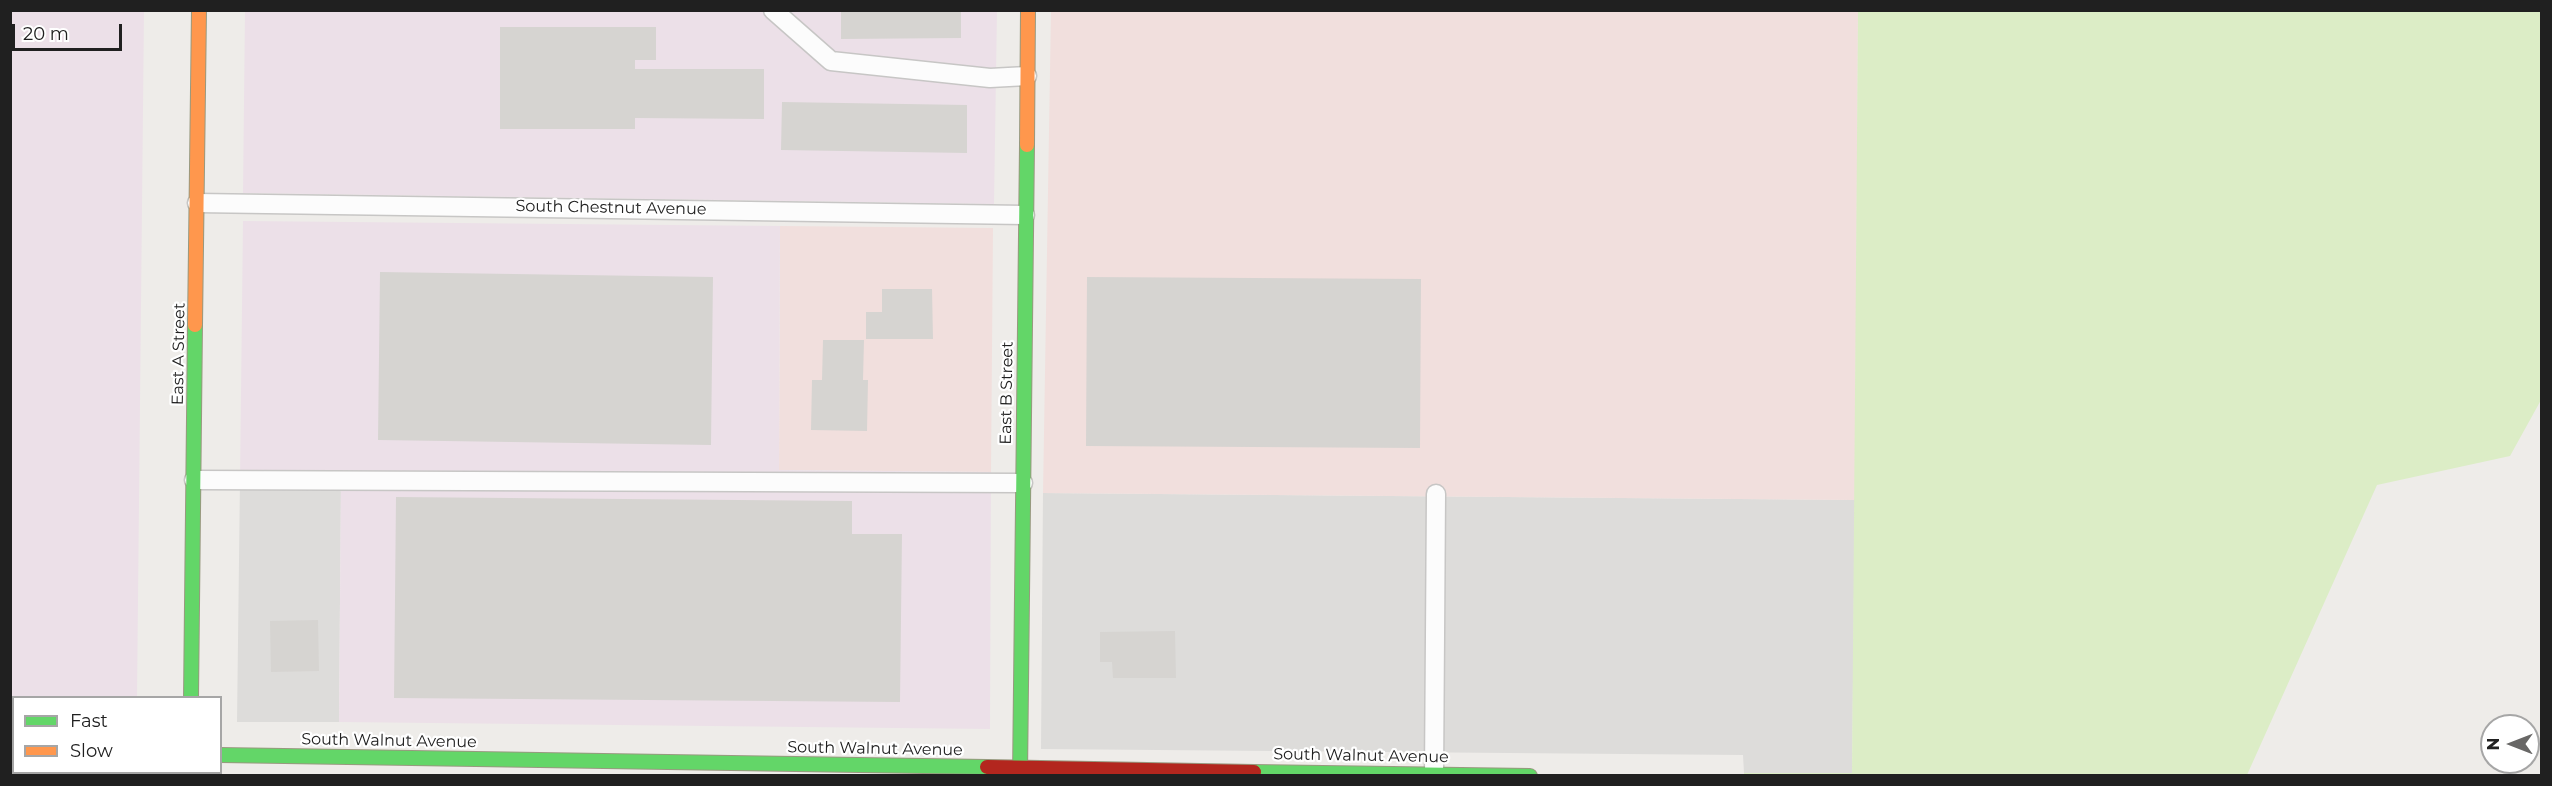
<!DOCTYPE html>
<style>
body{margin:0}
#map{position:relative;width:2552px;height:786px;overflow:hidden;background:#eeece9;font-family:Montserrat,sans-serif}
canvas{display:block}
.frame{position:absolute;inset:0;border:12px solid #202020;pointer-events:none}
.legend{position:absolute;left:12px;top:696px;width:210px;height:78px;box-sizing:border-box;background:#fff;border:2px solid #a6a6a6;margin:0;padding:8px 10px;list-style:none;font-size:18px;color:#202020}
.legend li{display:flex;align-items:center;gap:12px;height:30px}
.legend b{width:30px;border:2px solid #a6a6a6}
.north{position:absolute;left:2480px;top:714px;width:60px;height:60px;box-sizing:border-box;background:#fff;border:2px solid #a6a6a6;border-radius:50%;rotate:270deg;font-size:16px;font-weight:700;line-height:24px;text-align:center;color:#202020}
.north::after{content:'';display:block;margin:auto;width:21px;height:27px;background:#686766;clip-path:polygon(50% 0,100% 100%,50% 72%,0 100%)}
.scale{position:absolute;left:12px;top:24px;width:110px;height:27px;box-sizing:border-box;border:3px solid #202020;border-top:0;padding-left:8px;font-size:18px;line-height:21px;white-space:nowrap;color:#202020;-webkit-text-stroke:4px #fff;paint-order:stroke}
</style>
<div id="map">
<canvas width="2552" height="786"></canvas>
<div class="frame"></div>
<ul class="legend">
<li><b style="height:8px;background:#63d668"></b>Fast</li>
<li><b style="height:8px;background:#ff974d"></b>Slow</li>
</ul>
<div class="north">N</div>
<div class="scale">20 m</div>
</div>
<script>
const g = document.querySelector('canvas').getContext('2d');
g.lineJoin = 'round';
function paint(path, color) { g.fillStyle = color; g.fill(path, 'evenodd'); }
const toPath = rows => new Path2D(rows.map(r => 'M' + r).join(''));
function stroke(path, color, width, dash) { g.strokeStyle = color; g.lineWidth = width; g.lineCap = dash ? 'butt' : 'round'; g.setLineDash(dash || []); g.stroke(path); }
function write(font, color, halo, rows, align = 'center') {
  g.font = font + ' Montserrat,sans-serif'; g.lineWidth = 4.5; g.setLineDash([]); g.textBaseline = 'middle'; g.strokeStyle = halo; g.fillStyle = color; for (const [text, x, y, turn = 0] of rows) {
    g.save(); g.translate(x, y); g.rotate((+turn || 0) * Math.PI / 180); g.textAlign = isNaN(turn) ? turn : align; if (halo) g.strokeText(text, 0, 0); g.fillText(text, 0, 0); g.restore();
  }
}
paint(toPath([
 [240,480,341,481,339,722,237,722],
 [1043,493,1855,500,1852,774,1744,773,1743,755,1041,749]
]), '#dddcda');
paint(toPath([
 [1051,11,1858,11,1855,500,1043,493],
 [780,226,993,228,991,472,779,470]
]), '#f1dfdd');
paint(toPath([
 [10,11,144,11,137,697,14,698,14,772,136,772,136,775,11,775],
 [245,11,997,11,994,204,243,193],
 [243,221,780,226,779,470,991,472,990,729,339,722,341,482,240,480]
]), '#ece0e8');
paint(toPath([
 [1858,11,2541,11,2541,400,2510,456,2377,485,2247,775,1744,775,1744,773,1852,773]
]), '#dcedc6');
paint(toPath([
 [841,10,961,10,961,38,841,39],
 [500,27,656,27,656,60,635,60,635,69,764,69,764,119,635,118,635,129,500,129],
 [782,102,967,105,967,153,781,150],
 [380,272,713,277,711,445,378,440],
 [1087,277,1421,279,1420,448,1086,446],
 [882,289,932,289,933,339,866,339,866,312,882,312],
 [823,340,864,340,863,380,868,380,867,431,811,430,812,380,822,380],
 [396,497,852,501,852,534,902,534,900,702,394,698],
 [318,620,319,671,271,672,270,621],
 [1175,631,1176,678,1113,678,1112,662,1100,662,1100,632]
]), '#d6d4d1');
const lane = toPath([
 [773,10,831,61,990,78,1027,76],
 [197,203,1025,215],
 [194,480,1023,483],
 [1434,776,1436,494]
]);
const fast = toPath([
 [191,698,195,325],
 [220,755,987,767],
 [1254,772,1530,776],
 [1020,776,1027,145]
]);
const slow = toPath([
 [1027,145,1028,10],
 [195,325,199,10],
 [190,772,190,776]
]);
const jam = toPath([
 [987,767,1254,772]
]);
stroke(lane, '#c7c6c5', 21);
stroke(fast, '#98997f', 16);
stroke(slow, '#98997f', 16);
stroke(jam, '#98997f', 16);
stroke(lane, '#fcfcfc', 18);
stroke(fast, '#63d668', 14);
stroke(slow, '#ff974d', 14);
stroke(jam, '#b3261e', 14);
write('16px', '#202020', '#fff', [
 ["South Chestnut Avenue",611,208,1],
 ["East A Street",179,354,-89],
 ["East B Street",1007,393,-89],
 ["South Walnut Avenue",389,741,1],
 ["South Walnut Avenue",875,749,1],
 ["South Walnut Avenue",1361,756,1]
]);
</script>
